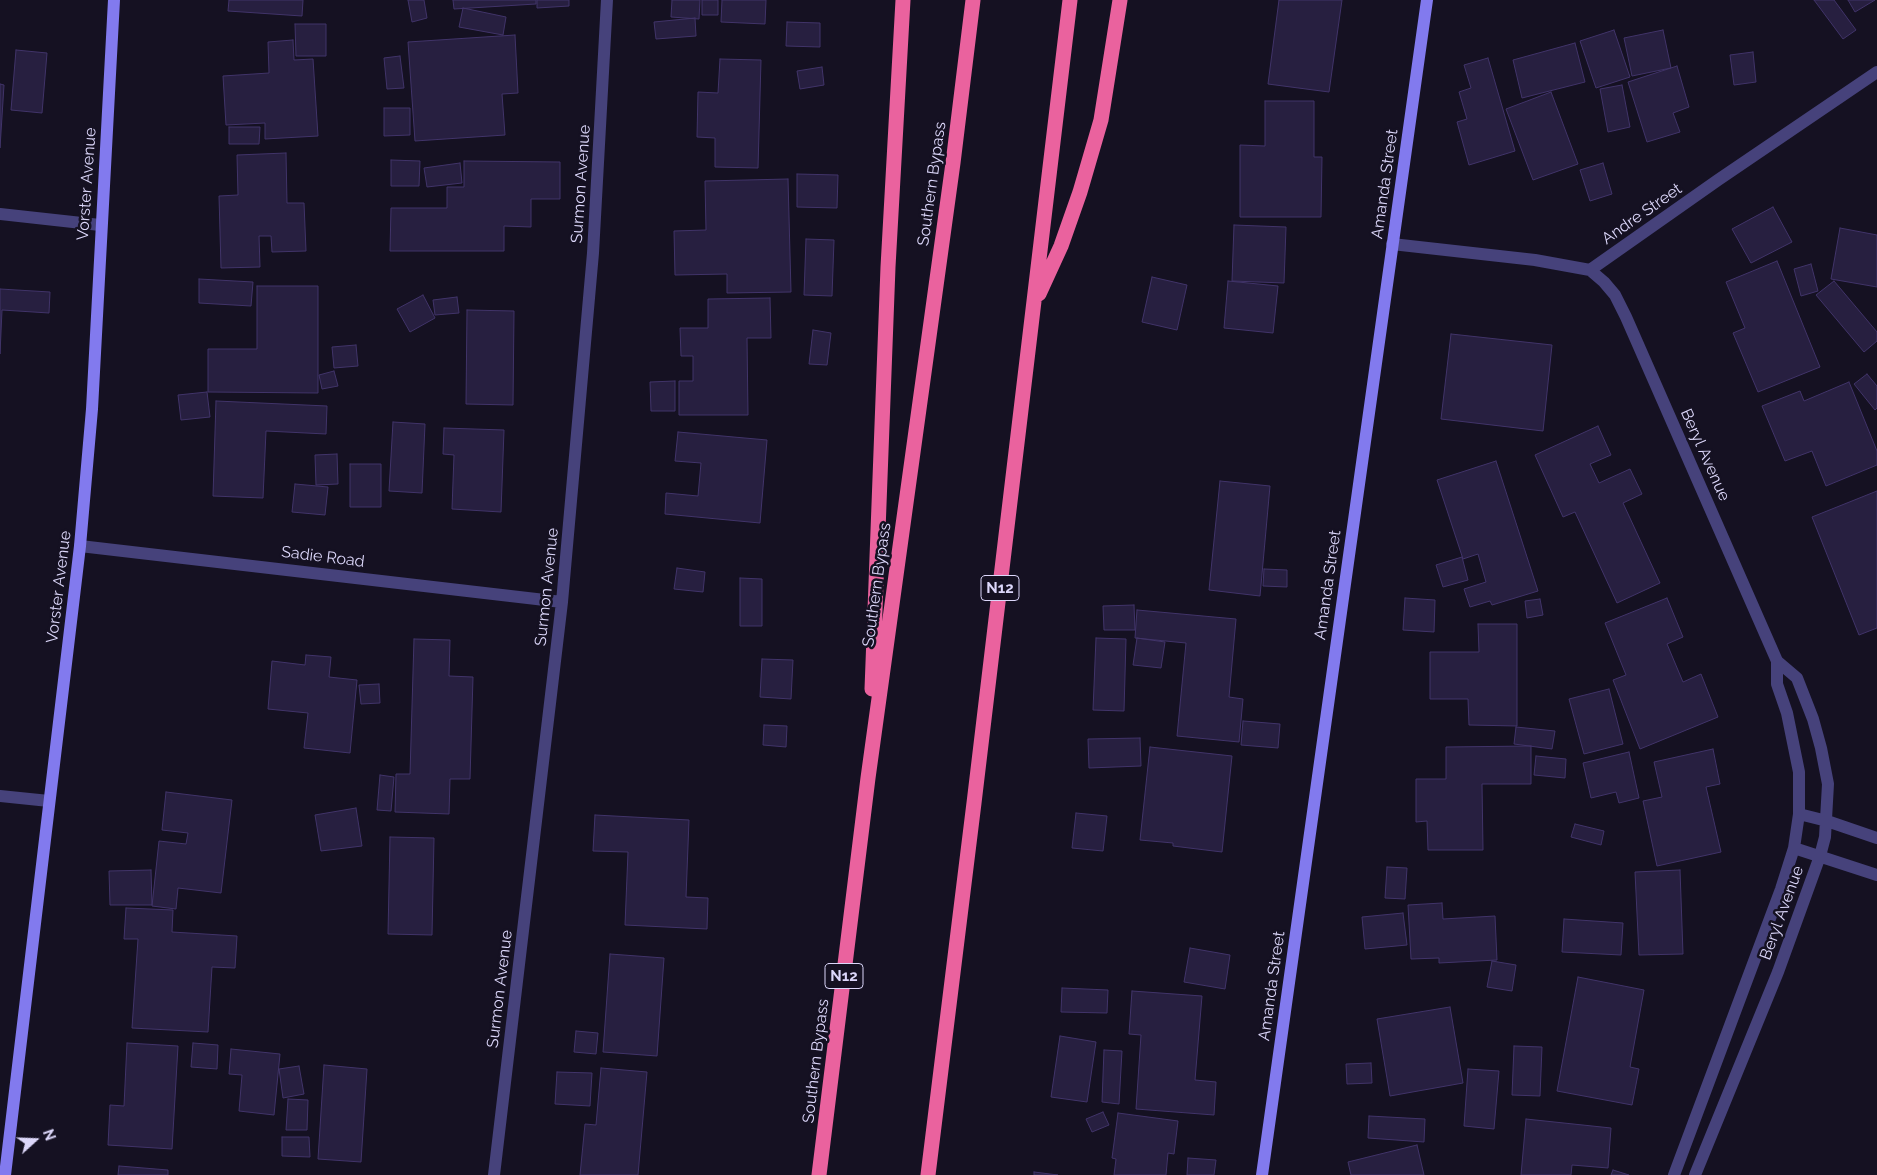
<!DOCTYPE html>
<style>
body{margin:0}
#map{position:relative;width:1877px;height:1175px;overflow:hidden;background:#151122;font-family:Raleway,sans-serif}
canvas{display:block}
.north{position:absolute;left:10px;top:1115px;width:50px;height:50px;-webkit-text-stroke:4px #151122;paint-order:stroke;rotate:70deg;font-size:14px;font-weight:700;line-height:20px;text-align:center;color:#dcd7fa}
.north::after{content:'';display:block;margin:auto;width:18px;height:22px;background:#dcd7fa;clip-path:polygon(50% 0,100% 100%,50% 72%,0 100%)}
</style>
<div id="map">
<canvas width="1877" height="1175"></canvas>
<div class="north">N</div>
</div>
<script>
const g = document.querySelector('canvas').getContext('2d');
g.lineJoin = 'round';
function paint(path, color) { g.fillStyle = color; g.fill(path, 'evenodd'); }
const toPath = rows => new Path2D(rows.map(r => 'M' + r).join(''));
function stroke(path, color, width, dash) { g.strokeStyle = color; g.lineWidth = width; g.lineCap = dash ? 'butt' : 'round'; g.setLineDash(dash || []); g.stroke(path); }
function write(font, color, halo, rows, align = 'center') {
  g.font = font + ' Raleway,sans-serif'; g.lineWidth = 5; g.setLineDash([]); g.textBaseline = 'middle'; g.strokeStyle = halo; g.fillStyle = color; for (const [text, x, y, turn = 0] of rows) {
    g.save(); g.translate(x, y); g.rotate((+turn || 0) * Math.PI / 180); g.textAlign = isNaN(turn) ? turn : align; if (halo) g.strokeText(text, 0, 0); g.fillText(text, 0, 0); g.restore();
  }
}
const building = toPath([
 [229,0,303,0,302,16,228,11,229,0],
 [408,0,424,0,427,18,412,22,408,0],
 [453,0,536,0,536,4,454,9,453,0],
 [537,0,569,0,569,6,537,8,537,0],
 [672,0,700,0,699,19,671,17,672,0],
 [702,0,718,0,718,15,702,15,702,0],
 [722,0,766,0,765,24,721,22,722,0],
 [1279,0,1342,0,1329,92,1268,84,1279,0],
 [1814,0,1834,0,1856,30,1843,39,1814,0],
 [1848,0,1875,0,1855,12,1848,0],
 [463,8,506,17,503,35,459,27,463,8],
 [695,18,696,36,656,39,654,22,695,18],
 [787,22,820,23,820,47,786,46,787,22],
 [295,24,326,24,326,56,296,56,295,24],
 [1614,30,1630,77,1596,88,1580,41,1614,30],
 [1663,30,1671,68,1632,76,1624,38,1663,30],
 [515,35,518,93,502,94,505,135,415,141,408,42,515,35],
 [293,40,294,60,313,59,318,136,265,139,265,123,226,125,223,76,269,73,268,42,293,40],
 [1575,43,1585,82,1522,98,1513,60,1575,43],
 [16,50,47,53,42,113,11,110,16,50],
 [1753,52,1756,82,1734,85,1730,55,1753,52],
 [400,56,404,88,387,89,384,58,400,56],
 [1488,58,1515,151,1469,165,1457,122,1467,119,1459,92,1471,88,1464,65,1488,58],
 [720,59,761,60,758,168,715,167,715,138,697,137,698,92,718,93,720,59],
 [1677,66,1689,107,1673,113,1680,132,1647,142,1628,82,1677,66],
 [822,67,824,85,800,89,797,71,822,67],
 [0,84,4,85,0,148,0,84],
 [1622,85,1630,127,1608,132,1600,89,1622,85],
 [1551,92,1578,164,1533,180,1506,109,1551,92],
 [1265,101,1314,101,1314,157,1322,157,1321,217,1240,217,1240,145,1265,146,1265,101],
 [384,108,410,108,410,135,384,136,384,108],
 [229,127,260,127,259,144,229,144,229,127],
 [286,153,287,203,304,203,306,251,272,252,271,236,259,236,260,267,221,268,219,196,238,195,237,155,286,153],
 [391,160,420,161,419,186,391,186,391,160],
 [464,161,560,162,560,199,531,199,531,227,504,226,504,251,390,251,391,208,447,208,447,187,464,187,464,161],
 [460,163,462,183,427,187,424,168,460,163],
 [1603,163,1612,194,1590,201,1580,170,1603,163],
 [797,174,838,175,837,208,797,207,797,174],
 [788,179,791,292,727,293,727,274,675,275,674,231,706,230,705,181,788,179],
 [1773,207,1792,242,1751,263,1732,229,1773,207],
 [1234,225,1286,227,1284,283,1232,281,1234,225],
 [1840,228,1877,235,1877,287,1831,279,1840,228],
 [806,239,834,240,832,296,804,295,806,239],
 [1777,261,1820,367,1758,392,1733,333,1745,328,1726,282,1777,261],
 [1811,264,1818,291,1801,296,1794,269,1811,264],
 [1152,277,1187,285,1177,330,1142,322,1152,277],
 [199,279,253,282,251,306,199,303,199,279],
 [1228,281,1278,286,1273,333,1224,328,1228,281],
 [1834,281,1877,332,1877,341,1864,352,1816,295,1834,281],
 [257,286,318,286,318,393,208,392,208,349,257,349,257,286],
 [0,289,50,292,49,313,2,310,0,354,0,289],
 [423,295,435,318,410,332,397,309,423,295],
 [457,297,459,313,435,315,433,300,457,297],
 [770,298,771,338,747,338,748,415,679,415,679,381,693,381,693,356,681,356,680,328,708,328,708,299,770,298],
 [467,310,514,311,513,405,466,404,467,310],
 [813,330,831,333,827,365,809,364,813,330],
 [1451,334,1552,345,1543,431,1441,419,1451,334],
 [356,345,358,366,334,368,332,347,356,345],
 [334,371,338,386,322,389,319,375,334,371],
 [1867,374,1877,386,1877,408,1875,410,1854,384,1867,374],
 [675,381,675,411,651,411,650,382,675,381],
 [1849,382,1877,451,1877,465,1826,486,1812,451,1785,461,1762,406,1800,391,1804,401,1849,382],
 [207,392,210,417,181,420,178,395,207,392],
 [216,401,327,406,326,434,266,431,263,498,213,496,216,401],
 [393,422,425,424,422,493,389,491,393,422],
 [1598,426,1611,455,1590,464,1599,483,1630,469,1642,494,1623,503,1660,583,1617,603,1575,512,1563,517,1535,455,1598,426],
 [444,428,504,430,501,512,452,509,454,455,443,454,444,428],
 [678,432,767,440,760,523,665,514,666,493,698,496,701,463,675,461,678,432],
 [337,454,338,484,316,485,315,455,337,454],
 [1496,461,1538,591,1492,605,1490,601,1470,607,1464,589,1486,582,1478,554,1463,559,1437,480,1496,461],
 [350,464,381,464,381,507,350,507,350,464],
 [1220,481,1270,486,1260,596,1209,590,1220,481],
 [295,484,328,487,325,515,292,512,295,484],
 [1877,491,1877,628,1859,635,1812,517,1877,491],
 [1462,557,1468,580,1443,587,1436,565,1462,557],
 [677,568,705,572,703,592,674,589,677,568],
 [1264,569,1287,570,1287,587,1263,586,1264,569],
 [740,578,762,579,762,626,740,626,740,578],
 [1405,598,1435,600,1434,632,1403,630,1405,598],
 [1667,598,1683,637,1667,644,1683,682,1701,674,1718,717,1640,749,1613,680,1626,675,1605,623,1667,598],
 [1540,599,1543,615,1527,618,1525,601,1540,599],
 [1134,605,1135,630,1104,630,1103,606,1134,605],
 [1137,610,1236,619,1229,697,1243,699,1239,742,1177,736,1186,643,1135,638,1137,610],
 [1478,624,1517,624,1517,726,1469,725,1468,699,1430,699,1430,652,1479,652,1478,624],
 [1096,638,1126,639,1124,711,1093,710,1096,638],
 [1137,638,1165,642,1161,668,1133,665,1137,638],
 [414,639,450,640,449,676,473,677,470,779,450,779,449,814,395,812,396,774,410,774,414,639],
 [306,655,331,657,329,677,357,680,350,753,304,748,308,713,268,709,272,661,305,665,306,655],
 [762,659,793,660,791,699,760,697,762,659],
 [379,684,380,703,361,704,359,685,379,684],
 [1609,689,1623,744,1584,754,1569,699,1609,689],
 [1243,721,1280,724,1278,748,1241,745,1243,721],
 [764,725,787,726,786,747,763,745,764,725],
 [1516,727,1555,731,1552,749,1514,744,1516,727],
 [1140,738,1141,766,1089,768,1088,739,1140,738],
 [1531,746,1531,784,1482,784,1483,850,1428,850,1427,821,1416,822,1416,779,1446,779,1446,747,1531,746],
 [1150,747,1232,756,1222,852,1173,846,1173,843,1140,840,1150,747],
 [1713,749,1720,784,1706,787,1721,852,1657,866,1643,801,1662,797,1654,762,1713,749],
 [1629,752,1639,798,1619,803,1616,792,1591,798,1583,763,1629,752],
 [1536,756,1566,759,1565,778,1534,775,1536,756],
 [380,775,394,777,391,811,377,810,380,775],
 [166,792,232,800,221,893,178,888,176,909,152,906,159,841,186,844,188,833,162,830,166,792],
 [356,808,362,846,321,851,315,815,356,808],
 [1076,813,1107,816,1103,851,1072,848,1076,813],
 [595,815,689,820,686,897,708,898,707,929,625,925,628,852,593,851,595,815],
 [1575,824,1604,831,1601,845,1571,837,1575,824],
 [390,837,434,838,432,935,388,934,390,837],
 [1387,867,1407,868,1405,899,1385,898,1387,867],
 [151,870,152,905,110,905,109,871,151,870],
 [1680,870,1683,954,1639,955,1635,872,1680,870],
 [1442,903,1443,919,1495,916,1497,960,1439,963,1439,958,1411,959,1408,905,1442,903],
 [126,908,173,910,172,932,237,936,235,968,212,967,208,1032,132,1028,138,939,124,939,126,908],
 [1403,913,1407,945,1365,949,1362,917,1403,913],
 [1564,919,1623,923,1621,955,1562,952,1564,919],
 [1190,948,1230,955,1225,989,1184,982,1190,948],
 [610,954,664,958,657,1056,603,1052,610,954],
 [1492,961,1516,965,1512,991,1487,987,1492,961],
 [1578,977,1644,990,1630,1067,1639,1069,1632,1105,1557,1091,1578,977],
 [1062,988,1108,990,1107,1013,1061,1012,1062,988],
 [1132,991,1202,996,1195,1080,1216,1082,1214,1115,1136,1109,1141,1035,1129,1034,1132,991],
 [1450,1007,1463,1083,1390,1096,1377,1019,1450,1007],
 [576,1031,598,1033,596,1054,574,1052,576,1031],
 [1060,1036,1096,1042,1087,1102,1051,1097,1060,1036],
 [127,1043,178,1046,172,1149,108,1145,110,1105,124,1106,127,1043],
 [193,1043,218,1045,217,1069,191,1067,193,1043],
 [1514,1046,1542,1047,1540,1096,1512,1095,1514,1046],
 [231,1049,280,1054,274,1115,239,1111,242,1075,229,1074,231,1049],
 [1104,1050,1122,1051,1119,1104,1102,1102,1104,1050],
 [1371,1063,1372,1083,1347,1084,1346,1064,1371,1063],
 [324,1065,367,1069,361,1162,318,1159,324,1065],
 [299,1066,304,1094,283,1098,279,1069,299,1066],
 [601,1068,647,1072,638,1175,580,1175,585,1124,596,1125,601,1068],
 [1468,1069,1499,1071,1494,1129,1464,1126,1468,1069],
 [557,1072,592,1073,590,1106,555,1104,557,1072],
 [288,1099,308,1100,307,1130,286,1130,288,1099],
 [1103,1112,1109,1125,1092,1132,1086,1119,1103,1112],
 [1118,1113,1178,1121,1174,1154,1168,1153,1166,1175,1114,1175,1116,1159,1112,1158,1118,1113],
 [1369,1116,1425,1119,1424,1142,1368,1138,1369,1116],
 [1526,1119,1611,1128,1608,1168,1572,1165,1571,1175,1521,1175,1526,1119],
 [282,1137,309,1137,310,1157,282,1156,282,1137],
 [1417,1145,1424,1175,1351,1175,1348,1162,1417,1145],
 [1188,1158,1216,1160,1214,1175,1187,1175,1188,1158],
 [119,1166,168,1170,168,1175,118,1175,119,1166],
 [1613,1170,1629,1175,1611,1175,1613,1170],
 [1034,1172,1058,1175,1034,1175,1034,1172]
]);
paint(building, '#271f40');
stroke(building, '#413469', 1);
stroke(toPath([
 [0,214,100,225],
 [1392,244,1535,260,1590,270,1718,180,1877,72],
 [1590,270,1604,282,1615,295,1626,317,1777,661,1777,684,1787,713,1799,772,1799,814,1794,848,1781,889,1674,1175],
 [80,546,562,602],
 [0,796,49,801],
 [1799,814,1827,821,1877,838],
 [1794,848,1877,875],
 [494,1175,562,602,593,253,607,0],
 [1695,1175,1778,972,1820,856,1825,837,1828,784,1821,748,1813,719,1797,678,1777,661]
]), '#46427b', 12);
stroke(toPath([
 [5,1175,80,546,92,409,114,0],
 [1262,1175,1427,0]
]), '#827aee', 12);
stroke(toPath([
 [1039,294,1061,246,1080,192,1101,120,1120,0],
 [872,689,888,267,903,0],
 [819,1175,868,778,953,163,973,0],
 [928,1175,974,803,1070,0]
]), '#ea629e', 15);
for (const [x, y, w] of [
 [1000,588,38],
 [844,976,38]
]) { const box = new Path2D(); box.roundRect(x - w / 2, y - 12.5, w, 25, 4); g.fillStyle = '#151122'; g.fill(box); stroke(box, '#dcd7fa', 1); }
write('bold 15px', '#dcd7fa', null, [
 ["N12",1000,588],
 ["N12",844,976]
]);
write('16px', '#dcd7fa', '#151122', [
 ["Vorster Avenue",87,184,-86],
 ["Surmon Avenue",581,184,-86],
 ["Southern Bypass",932,184,-82],
 ["Amanda Street",1385,184,-82],
 ["Andre Street",1642,214,-35],
 ["Beryl Avenue",1705,455,66],
 ["Sadie Road",323,557,7],
 ["Southern Bypass",877,585,-82],
 ["Amanda Street",1328,585,-82],
 ["Vorster Avenue",59,587,-83],
 ["Surmon Avenue",547,587,-84],
 ["Beryl Avenue",1782,913,-70],
 ["Amanda Street",1272,986,-82],
 ["Surmon Avenue",500,989,-83],
 ["Southern Bypass",816,1061,-83]
]);
</script>
